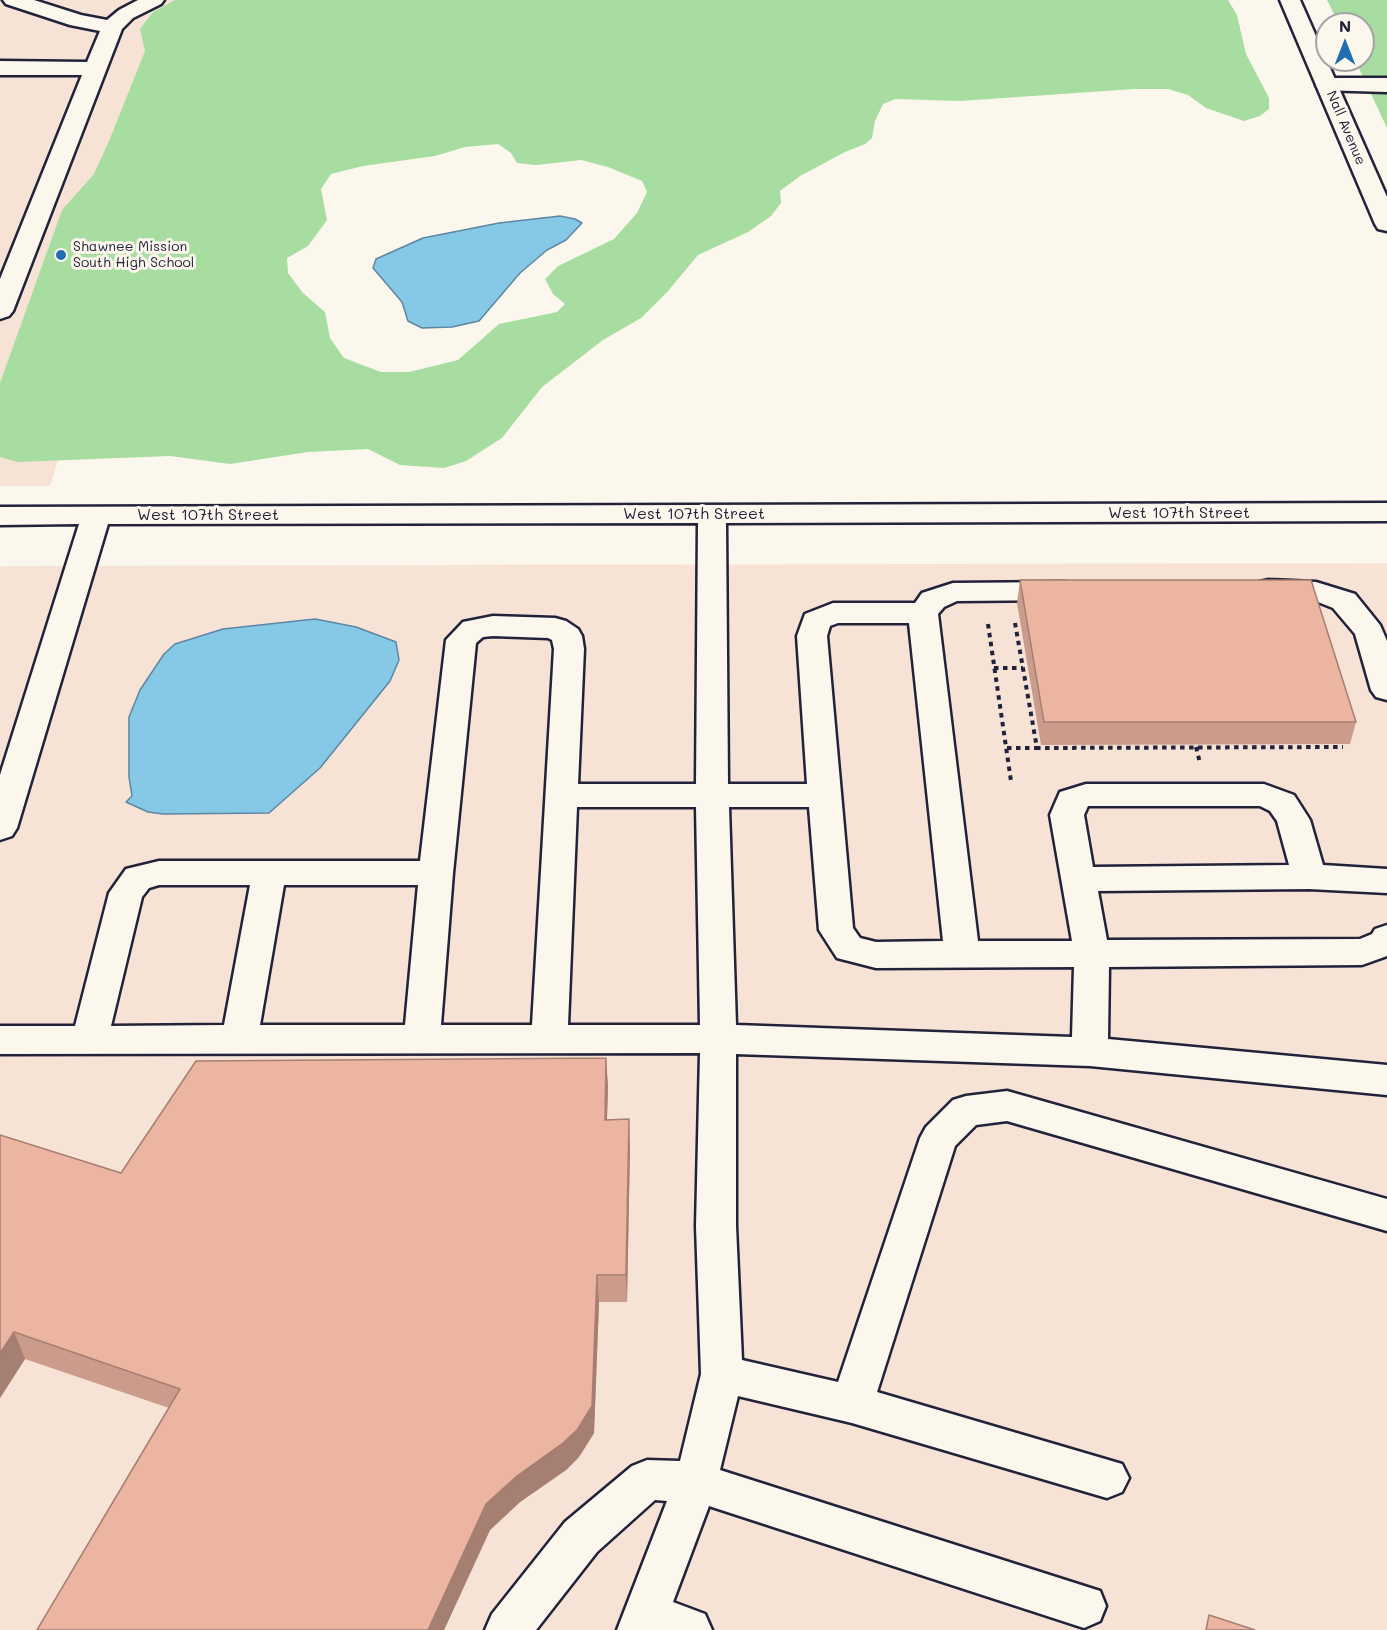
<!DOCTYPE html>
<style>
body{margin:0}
#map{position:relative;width:1387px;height:1630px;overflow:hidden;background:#fbf7ec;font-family:Mali,sans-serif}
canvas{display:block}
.north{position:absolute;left:1315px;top:12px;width:60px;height:60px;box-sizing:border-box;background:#fbf7ec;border:2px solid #a4a2a5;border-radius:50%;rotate:0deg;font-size:16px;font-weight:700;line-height:24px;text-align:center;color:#22223b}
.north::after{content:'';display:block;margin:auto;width:21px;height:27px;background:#1f6fb2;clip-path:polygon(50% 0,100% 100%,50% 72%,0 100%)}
</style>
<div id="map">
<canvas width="1387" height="1630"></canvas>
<div class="north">N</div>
</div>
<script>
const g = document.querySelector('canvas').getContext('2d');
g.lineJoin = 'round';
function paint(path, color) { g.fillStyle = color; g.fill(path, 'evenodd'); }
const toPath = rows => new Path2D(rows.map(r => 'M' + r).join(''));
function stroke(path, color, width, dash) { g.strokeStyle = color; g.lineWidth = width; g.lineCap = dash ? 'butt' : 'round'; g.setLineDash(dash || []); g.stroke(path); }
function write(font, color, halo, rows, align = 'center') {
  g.font = font + ' Mali,sans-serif'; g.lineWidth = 6; g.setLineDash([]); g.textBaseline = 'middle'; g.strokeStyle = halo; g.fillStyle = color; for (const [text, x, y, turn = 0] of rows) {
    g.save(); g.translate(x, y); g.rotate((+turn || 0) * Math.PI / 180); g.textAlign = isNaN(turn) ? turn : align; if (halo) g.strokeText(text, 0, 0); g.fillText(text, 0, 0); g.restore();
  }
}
paint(toPath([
 [0,0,233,0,192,25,50,486,0,486],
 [1387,563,1387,1630,0,1630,0,566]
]), '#f6e3d6');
paint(toPath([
 [175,0,1228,0,1237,15,1246,54,1269,98,1269,109,1260,116,1244,121,1206,108,1188,95,1168,89,1134,89,960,101,896,99,883,104,875,121,872,138,865,144,845,152,800,176,780,191,781,203,771,216,748,232,698,255,668,291,641,318,603,340,542,387,502,438,466,461,444,468,400,465,368,449,308,452,230,464,170,456,17,462,0,457,0,383,62,210,94,174,109,141,145,51,140,29,153,12],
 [498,144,511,153,517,163,536,165,581,160,608,167,642,181,647,192,637,213,614,239,558,266,545,279,553,294,565,304,557,312,499,324,458,360,409,372,381,372,344,358,330,338,325,312,303,293,288,273,287,258,308,246,327,220,321,189,331,174,363,166,435,156,465,147],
 [1327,0,1387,0,1387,128,1355,60,1363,60,1363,24,1339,24]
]), '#a7dda0');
const water = toPath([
 [560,216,575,219,582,223,566,240,547,250,520,273,479,321,452,327,422,328,408,321,402,302,373,268,376,259,423,238,499,223,560,216],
 [315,619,356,627,396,642,399,660,390,681,320,768,269,813,163,814,148,812,126,802,132,796,129,777,129,717,140,690,164,654,175,644,223,629,315,619]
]);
paint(water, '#85c9e6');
stroke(water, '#5d86a2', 1.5);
const minor = toPath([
 [3,0,34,0,81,15,107,20,119,10,138,0,164,0,161,4,133,18,122,29,13,311,9,316,0,319,0,279,82,75,0,75,0,61,87,62,100,31,70,25,6,4,3,0],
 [1327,78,1387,78,1387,92,1319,90,1316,85,1319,80,1327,78],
 [1387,503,1387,521,726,523,728,784,807,784,797,636,805,614,833,603,915,603,922,593,953,583,1064,582,1074,584,1079,591,1074,598,1064,600,957,601,944,607,938,614,978,941,1072,941,1050,815,1060,792,1086,784,1264,784,1294,795,1310,820,1323,865,1387,869,1387,893,1309,889,1098,891,1107,940,1360,939,1372,934,1375,929,1387,925,1387,956,1362,965,1109,967,1108,1039,1387,1065,1387,1095,1090,1066,736,1054,736,1226,742,1360,838,1382,920,1138,926,1127,953,1100,966,1096,1007,1091,1387,1199,1387,1231,1007,1121,976,1125,955,1146,877,1392,1122,1464,1129,1478,1122,1492,1107,1498,852,1423,738,1396,720,1470,1100,1591,1106,1606,1100,1621,1084,1628,709,1506,673,1602,705,1614,712,1630,617,1630,667,1501,655,1500,597,1552,536,1630,485,1630,492,1614,565,1522,632,1466,647,1460,680,1461,701,1374,696,1226,700,1053,0,1054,0,1026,75,1026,109,893,126,869,159,861,420,861,446,640,463,622,493,616,555,618,566,621,578,629,582,636,584,649,578,784,696,784,698,523,108,524,17,828,12,836,0,840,0,775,79,524,0,525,0,507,1387,503],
 [838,623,909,623,943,941,876,942,860,938,853,928,827,636,830,626,838,623],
 [493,636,548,638,552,640,554,649,532,1025,441,1025,453,873,476,643,483,637,493,636],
 [1088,806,1260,806,1270,811,1277,821,1289,865,1093,867,1084,815,1088,806],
 [577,807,696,807,700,1025,568,1025,577,807],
 [729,807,809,807,819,930,837,958,876,968,1074,967,1072,1037,736,1025,729,807],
 [159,885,250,885,224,1025,111,1026,142,897,149,888,159,885],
 [284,885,418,885,405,1025,260,1025,284,885],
 [1269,580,1316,582,1355,594,1380,625,1387,641,1387,700,1376,697,1371,690,1355,634,1333,608,1313,600,1269,598,1259,596,1254,589,1259,582,1269,580]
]);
const major = toPath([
 [1280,0,1300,0,1387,197,1387,231,1378,229,1375,224,1280,0]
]);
stroke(minor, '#22223b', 5);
stroke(major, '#22223b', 5);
stroke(toPath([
 [1015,623,1037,748,1343,747],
 [988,624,1011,781],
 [994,668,1023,668],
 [1196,747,1200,763],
 [1007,748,1037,748]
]), '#22223b', 4, [4.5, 4.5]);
paint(minor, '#fbf7ec');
paint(major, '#fbf7ec');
paint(toPath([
 [1020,580,1356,722,1350,744,1041,745,1017,603],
 [606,1058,608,1087,607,1120,630,1147,627,1302,599,1302,594,1433,579,1457,566,1470,520,1502,490,1530,444,1630,37,1630,169,1408,25,1359,0,1398,0,1135,121,1173]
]), '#cb9c8b');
paint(toPath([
 [606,1058,608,1087,606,1148,605,1120],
 [629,1119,630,1147,627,1302,626,1275],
 [597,1275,599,1302,594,1433,579,1457,566,1470,520,1502,490,1530,444,1630,428,1630,486,1504],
 [14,1332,25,1359,0,1398,0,1353]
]), '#a57f71');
const building = toPath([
 [1020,580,1311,580,1356,722,1044,722,1020,580],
 [606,1058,605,1120,629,1119,626,1275,597,1275,592,1406,577,1430,563,1443,517,1476,486,1504,428,1630,37,1630,180,1389,14,1332,0,1353,0,1135,121,1173,196,1061,606,1058],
 [1209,1615,1255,1630,1206,1630,1209,1615]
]);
paint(building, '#ecb5a2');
stroke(building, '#a57f71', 1.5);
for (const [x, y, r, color] of [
 [61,255,6,"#1f6fb2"]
]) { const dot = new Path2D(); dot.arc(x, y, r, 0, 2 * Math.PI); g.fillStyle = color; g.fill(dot); stroke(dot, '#fbf7ec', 2); }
write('14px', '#22223b', '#fbf7ec', [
 ["Nall Avenue",1346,128,67]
]);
write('14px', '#22223b', '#fbf7ec', [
 ["Shawnee Mission",73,247],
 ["South High School",73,263]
], 'left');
write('16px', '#22223b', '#fbf7ec', [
 ["West 107th Street",1179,513],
 ["West 107th Street",694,514],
 ["West 107th Street",208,515]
]);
</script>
